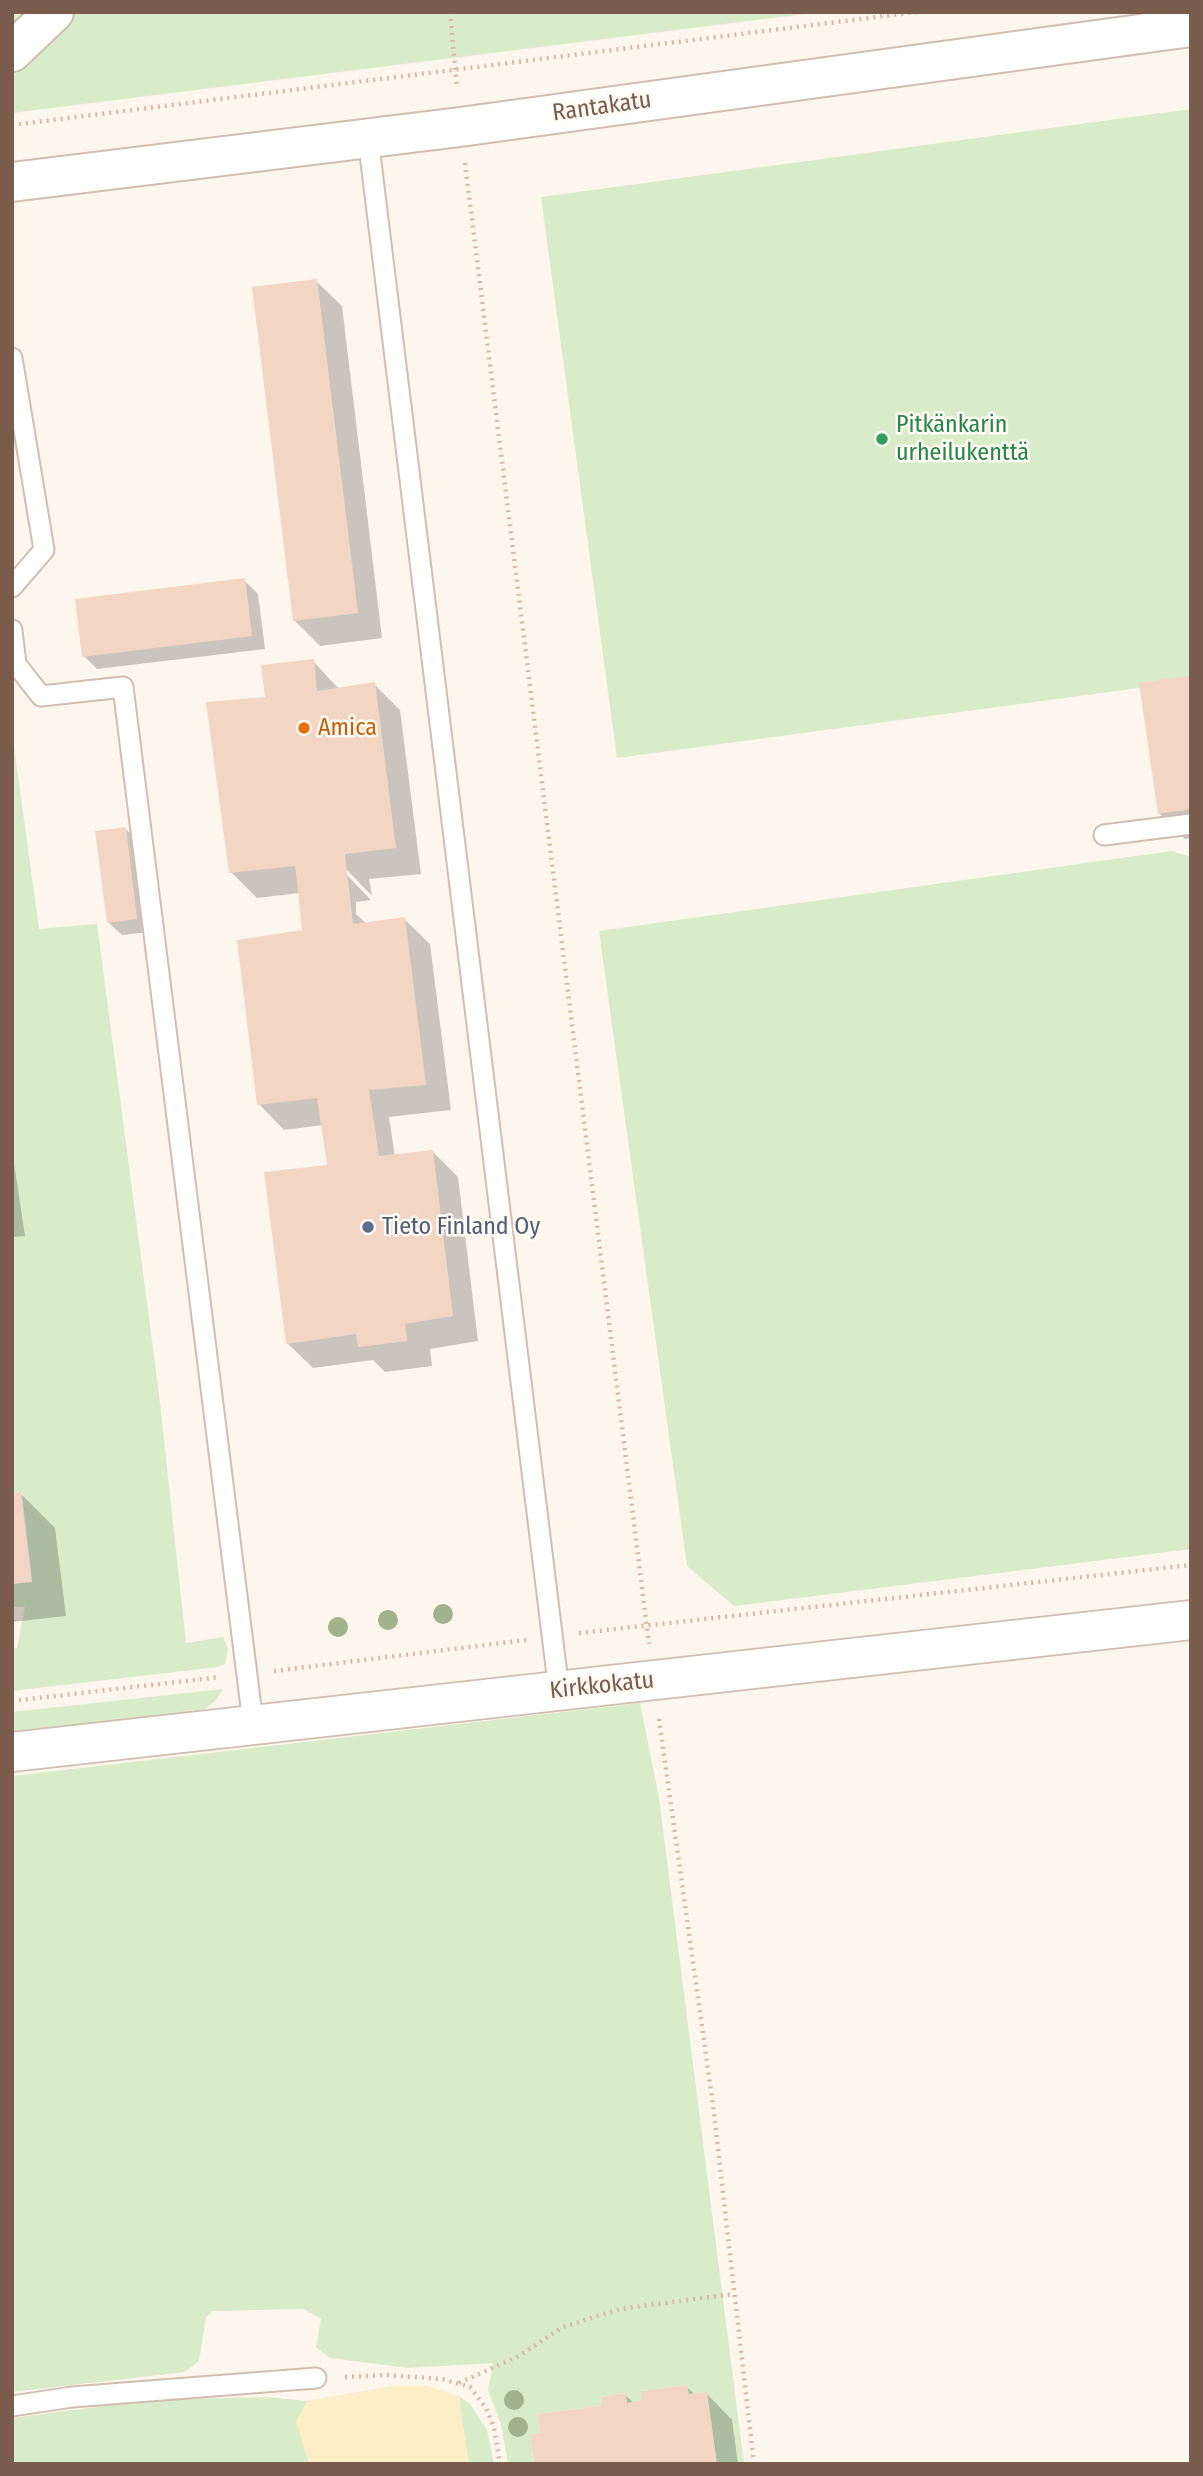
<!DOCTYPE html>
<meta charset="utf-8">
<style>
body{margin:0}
#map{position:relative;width:1203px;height:2476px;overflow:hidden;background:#fdf6ec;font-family:"Fira Sans Condensed",sans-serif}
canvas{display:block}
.frame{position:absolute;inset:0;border:14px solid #7a5c4d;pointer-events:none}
</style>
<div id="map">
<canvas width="1203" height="2476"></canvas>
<div class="frame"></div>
</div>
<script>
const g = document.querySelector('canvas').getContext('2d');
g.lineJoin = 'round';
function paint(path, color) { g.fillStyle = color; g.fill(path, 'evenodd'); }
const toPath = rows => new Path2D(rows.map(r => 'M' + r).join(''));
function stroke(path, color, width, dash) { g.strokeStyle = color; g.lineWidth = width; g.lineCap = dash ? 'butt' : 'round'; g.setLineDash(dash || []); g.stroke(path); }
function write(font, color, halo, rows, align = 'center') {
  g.font = font + ' "Fira Sans Condensed",sans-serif'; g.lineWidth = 5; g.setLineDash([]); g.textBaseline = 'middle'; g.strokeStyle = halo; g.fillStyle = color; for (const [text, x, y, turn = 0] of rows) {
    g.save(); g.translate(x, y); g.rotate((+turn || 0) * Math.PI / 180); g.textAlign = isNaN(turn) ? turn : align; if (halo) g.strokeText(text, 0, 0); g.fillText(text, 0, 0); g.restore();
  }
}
paint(toPath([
 [12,12,821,12,12,113],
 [1191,109,1191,681,617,758,541,197],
 [12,732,39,929,97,924,159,1394,186,1643,223,1637,228,1649,225,1664,218,1667,12,1691,12,1648,17,1648,25,1607,12,1607,12,1584,32,1581,22,1492,12,1493],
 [1172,851,1191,857,1191,1549,734,1606,687,1566,599,931],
 [223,1689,216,1700,201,1712,12,1734,12,1712],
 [640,1703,659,1798,744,2464,717,2464,707,2392,689,2394,687,2385,642,2391,642,2400,627,2403,625,2393,601,2397,602,2406,538,2414,540,2433,530,2434,534,2464,508,2464,501,2425,488,2390,493,2363,408,2368,330,2358,316,2347,321,2319,304,2309,213,2311,206,2317,199,2361,185,2372,12,2392,12,1776],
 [394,2386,427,2386,459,2396,470,2404,487,2430,494,2464,12,2464,12,2418,149,2400,266,2397,307,2401]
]), '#d8ecc9');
paint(toPath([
 [394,2386,427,2386,459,2396,469,2464,309,2464,296,2421,307,2401]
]), '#fcefc7');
paint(toPath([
 [316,281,342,306,382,638,320,646,294,620],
 [244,580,258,594,265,649,97,669,84,656],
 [313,661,339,689,374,684,400,710,421,874,369,879,372,896,347,870,347,875,371,900,356,902,356,914,367,924,404,919,430,944,451,1110,389,1117,395,1157,433,1152,458,1177,478,1341,430,1349,432,1366,385,1372,373,1360,313,1368,287,1343,329,1165,323,1125,284,1130,259,1104,304,931,300,893,257,898,231,872,267,698],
 [1191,677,1191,838,1185,839,1159,813],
 [126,829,139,843,150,932,122,935,108,922],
 [12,1150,25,1236,12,1237],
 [21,1494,55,1528,66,1616,12,1622,12,1495],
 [687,2387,695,2395,707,2394,732,2420,738,2464,536,2464,542,2434,625,2395,634,2403]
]), '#0003');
paint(toPath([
 [317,279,358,613,293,621,252,287],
 [245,578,252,636,82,657,75,599],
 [314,659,317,691,375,682,396,848,345,854,353,924,405,917,426,1085,369,1090,379,1156,433,1150,453,1316,405,1324,407,1341,358,1347,356,1334,286,1344,264,1172,327,1165,317,1098,257,1105,237,940,302,930,297,881,295,866,229,873,206,702,265,697,261,665],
 [1191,676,1191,809,1158,814,1139,683],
 [126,827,137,919,107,923,95,831],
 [21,1492,32,1582,12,1584,12,1493],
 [687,2385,689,2394,707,2392,717,2464,534,2464,530,2434,540,2433,538,2414,602,2406,601,2397,626,2393,627,2403,642,2400,642,2391]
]), '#f3d5c3');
const service = toPath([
 [368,138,559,1691],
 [12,358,44,550,12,587],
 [12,630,16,664,41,696,123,687,253,1723],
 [1104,835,1191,824],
 [12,2406,72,2397,316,2378]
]);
const minor = toPath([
 [12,52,54,12],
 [12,182,460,127,1191,27]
]);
const tertiary = toPath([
 [12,1752,1191,1620]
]);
stroke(service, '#d1beb0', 23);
stroke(minor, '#d1beb0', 42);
stroke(tertiary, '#d1beb0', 42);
stroke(toPath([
 [450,12,457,88],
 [12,125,917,12],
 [465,163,649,1644],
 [579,1633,1191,1565],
 [274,1671,526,1640],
 [12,1701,220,1677],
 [659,1719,713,2105,754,2464],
 [345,2377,386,2375,442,2379,470,2387,486,2408,494,2428,500,2464],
 [459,2383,519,2356,563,2327,620,2309,733,2294]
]), '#d9b8a5', 4.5, [2, 5]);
stroke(service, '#fff', 19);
stroke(minor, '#fff', 38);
stroke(tertiary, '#fff', 38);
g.fillStyle = '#a0b28e';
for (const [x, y] of [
 [443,1614],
 [388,1620],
 [338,1627],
 [514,2400],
 [518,2427]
]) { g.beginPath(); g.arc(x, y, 10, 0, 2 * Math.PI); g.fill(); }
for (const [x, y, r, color] of [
 [882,439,7,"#2e9e5b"],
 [304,728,7,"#e8710a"],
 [368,1227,7,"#5c6f8a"]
]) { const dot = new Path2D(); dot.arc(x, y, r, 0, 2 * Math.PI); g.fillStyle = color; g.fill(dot); stroke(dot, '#fffaf3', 2.5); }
write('24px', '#7a5c4d', '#fffaf3', [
 ["Rantakatu",602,107,-8],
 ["Kirkkokatu",602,1686,-6]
]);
write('24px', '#27864d', '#fffaf3', [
 ["Pitkänkarin",896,425],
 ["urheilukenttä",896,453]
], 'left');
write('24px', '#c56008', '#fffaf3', [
 ["Amica",318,728]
], 'left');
write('24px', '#4e5e75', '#fffaf3', [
 ["Tieto Finland Oy",382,1227]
], 'left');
</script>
